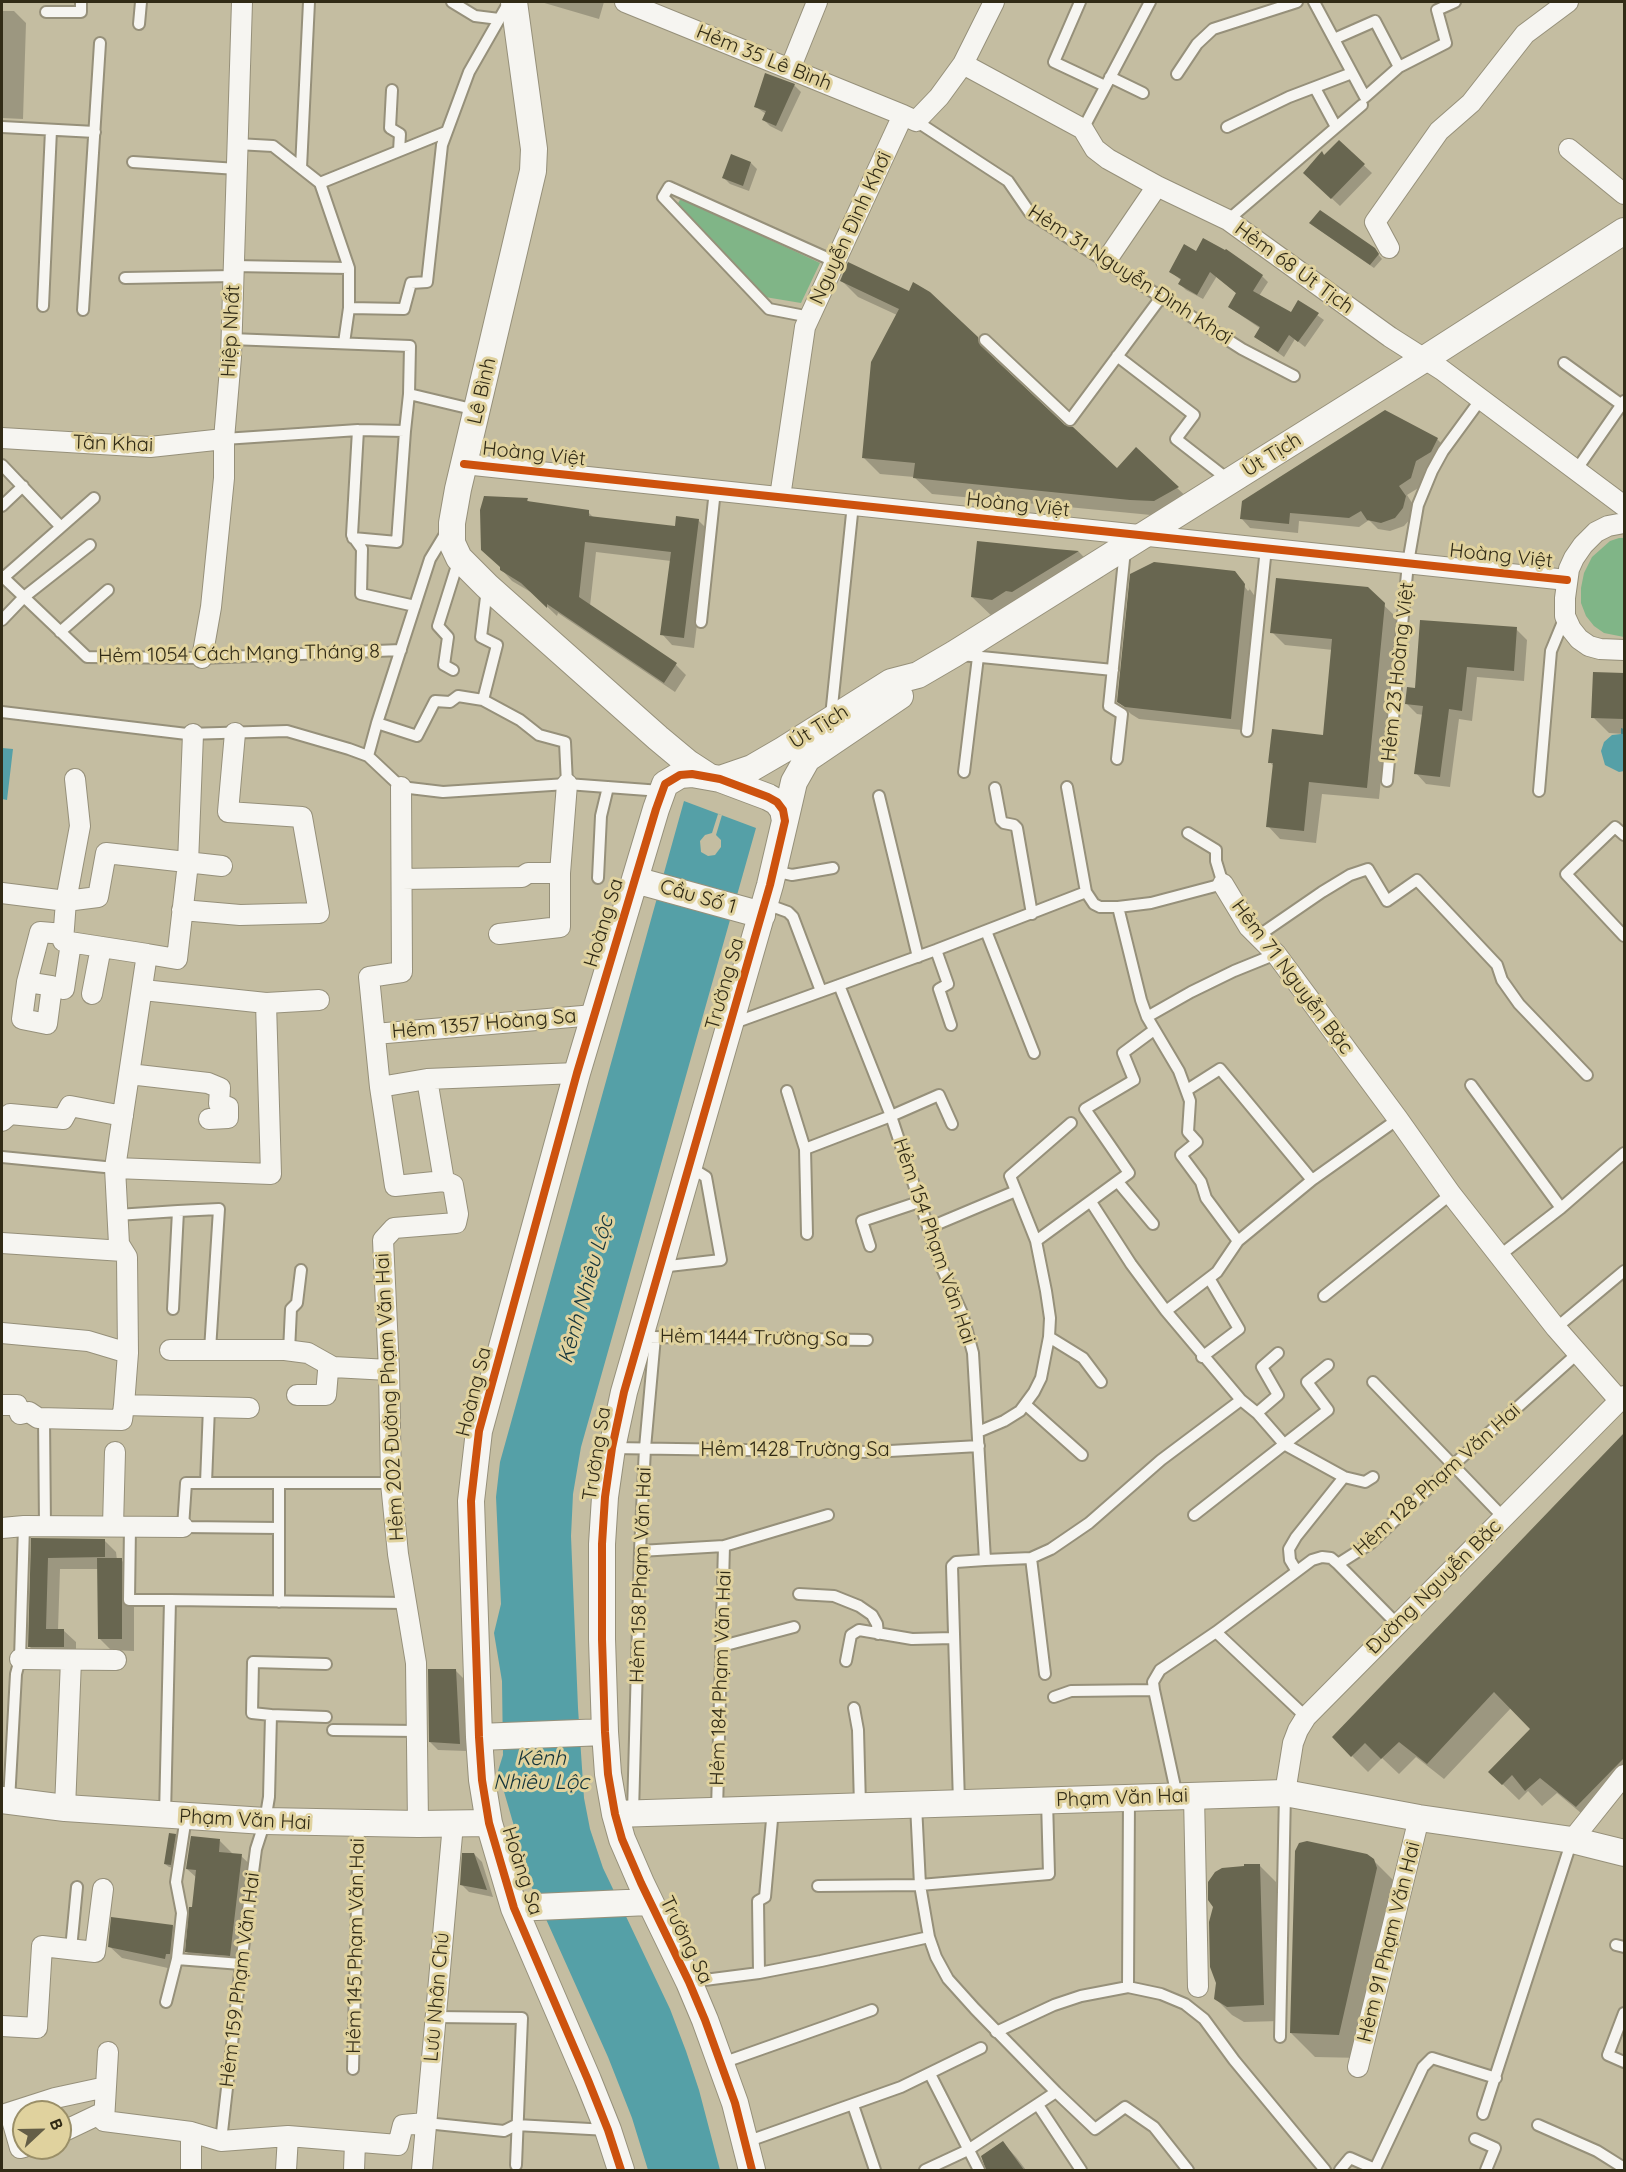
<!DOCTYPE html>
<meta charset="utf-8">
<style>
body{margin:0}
#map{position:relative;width:1626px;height:2172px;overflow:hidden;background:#c4bda1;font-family:Quicksand,sans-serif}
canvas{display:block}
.frame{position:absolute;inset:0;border:3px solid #312b16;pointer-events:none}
.north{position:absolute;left:12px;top:2100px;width:60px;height:60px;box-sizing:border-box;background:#e0d29e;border:2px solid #9a8f68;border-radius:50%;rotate:68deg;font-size:16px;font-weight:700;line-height:24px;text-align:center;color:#312b16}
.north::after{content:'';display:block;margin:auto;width:21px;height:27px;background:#645e47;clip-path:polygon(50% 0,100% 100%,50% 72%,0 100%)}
</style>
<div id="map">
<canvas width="1626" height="2172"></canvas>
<div class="frame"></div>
<div class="north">B</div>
</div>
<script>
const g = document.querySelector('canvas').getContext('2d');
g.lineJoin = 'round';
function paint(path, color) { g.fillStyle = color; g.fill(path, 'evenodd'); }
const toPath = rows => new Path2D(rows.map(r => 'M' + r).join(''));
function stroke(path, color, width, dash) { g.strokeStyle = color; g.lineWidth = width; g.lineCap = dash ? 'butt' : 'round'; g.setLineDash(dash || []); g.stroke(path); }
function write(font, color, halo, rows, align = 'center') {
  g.font = font + ' Quicksand,sans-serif'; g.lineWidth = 6; g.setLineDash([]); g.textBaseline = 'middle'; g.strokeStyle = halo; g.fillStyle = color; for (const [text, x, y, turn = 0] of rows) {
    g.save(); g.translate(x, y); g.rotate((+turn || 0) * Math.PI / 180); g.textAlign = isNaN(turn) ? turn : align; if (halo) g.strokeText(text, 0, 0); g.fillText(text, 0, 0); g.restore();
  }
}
paint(toPath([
 [681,198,820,263,801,303,765,297,677,205],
 [1619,538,1624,538,1624,637,1604,633,1594,626,1586,616,1581,603,1581,588,1584,573,1592,557,1610,541]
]), '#80b587');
paint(toPath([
 [1621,728,1624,729,1624,771,1619,772,1605,765,1601,751,1604,742,1612,735,1621,734],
 [2,748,13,749,7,800,2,799],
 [684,801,756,828,581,1447,573,1494,571,1536,578,1708,584,1798,590,1829,603,1868,670,2009,686,2051,699,2090,720,2170,648,2170,632,2118,608,2057,532,1888,498,1771,503,1755,502,1681,494,1633,501,1604,496,1497,500,1462]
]), '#55a0a7');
paint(toPath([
 [718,814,722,815,716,835,721,840,721,847,715,855,708,856,701,852,700,841,705,835,712,833]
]), '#c4bda1');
paint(toPath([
 [541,2,604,2,599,19],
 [2,11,14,11,26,23,23,119,2,118],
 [794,85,801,92,782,132,770,126,764,120,766,114,756,107],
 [1339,142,1372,173,1340,206,1312,180,1322,153,1325,156],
 [751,163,757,169,749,191,730,184,724,178],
 [1315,227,1374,249,1382,259,1374,268],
 [1197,253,1262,276,1268,282,1259,296,1291,314,1299,302,1324,320,1305,347,1295,339,1284,357,1256,337,1261,329,1229,307,1237,294,1217,276,1203,299,1186,290,1180,284,1182,281,1171,272],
 [841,280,977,338,994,355,996,363,1064,427,1117,470,1136,449,1194,504,1172,517,932,494,914,477,880,474,863,457,897,315,858,297],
 [1437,439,1446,448,1439,461,1425,470,1420,487,1407,495,1414,506,1412,517,1404,526,1390,531,1378,529,1369,520,1359,527,1299,521,1298,533,1250,528,1242,519],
 [527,500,531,503,588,512,594,518,676,527,698,520,709,531,694,648,672,645,662,634,671,561,596,552,590,606,676,665,686,675,675,692,558,613,557,616,534,594,512,581,502,570],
 [978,542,1079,552,1103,577,1038,616,998,622,972,597],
 [1234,572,1244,582,1241,582,1248,591,1250,589,1247,585,1256,598,1242,730,1139,719,1131,714,1119,702],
 [1367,589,1397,618,1379,799,1322,794,1316,843,1280,839,1268,826,1274,767,1270,762,1324,736,1333,650,1285,645,1272,632],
 [1516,629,1527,640,1524,681,1477,677,1472,721,1459,719,1450,787,1426,784,1416,773,1424,715,1417,714,1407,704,1417,690],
 [1595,673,1624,675,1624,734,1609,733,1593,717],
 [1624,1436,1624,1789,1593,1823,1557,1793,1542,1806,1528,1791,1519,1800,1490,1772,1532,1729,1511,1708,1444,1779,1416,1757,1399,1774,1382,1758,1368,1772,1352,1756],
 [33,1540,104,1540,116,1552,117,1560,121,1560,134,1572,134,1651,111,1650,99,1638,98,1569,60,1569,58,1630,63,1630,76,1642,76,1659,41,1659,29,1646],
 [456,1671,464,1679,467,1751,438,1750,430,1742],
 [175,1835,179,1839,174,1868,169,1867,165,1864],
 [220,1841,234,1855,241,1856,257,1871,246,1971,202,1967,187,1952,197,1878,187,1869],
 [474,1854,482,1862,493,1897,469,1892,461,1884],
 [1373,1860,1398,1885,1363,2058,1315,2057,1291,2033],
 [1259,1865,1276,1882,1280,2021,1244,2022,1232,2015,1215,1998,1217,1983,1215,1906],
 [173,1926,185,1938,182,1965,177,1965,177,1970,122,1958,109,1946],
 [1003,2143,1016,2157,1026,2170,988,2170]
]), '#0003');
paint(toPath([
 [765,73,795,84,776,126,762,120,766,111,754,107],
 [1339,140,1365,164,1331,199,1303,173,1322,151,1324,155],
 [731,154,751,162,743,186,722,178],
 [1320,210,1375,248,1379,254,1370,265,1309,223],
 [1203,238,1225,250,1226,249,1263,275,1253,291,1291,312,1298,300,1319,313,1298,342,1289,335,1278,352,1254,337,1260,327,1228,307,1236,293,1210,272,1197,295,1178,284,1181,279,1169,272,1184,244,1196,251],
 [848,262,909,291,913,282,930,292,978,337,980,345,1065,425,1073,427,1117,468,1136,447,1179,487,1154,501,1130,500,913,478,915,463,862,458,871,362,899,309,840,281],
 [1385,410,1438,438,1431,452,1416,461,1411,478,1399,486,1406,496,1403,508,1395,518,1381,523,1367,520,1361,511,1349,518,1290,513,1289,524,1240,519,1242,501],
 [484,496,528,498,527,501,589,510,589,516,675,526,676,516,699,519,684,638,660,635,671,552,585,542,579,597,677,663,664,683,547,604,547,608,521,583,500,570,500,567,481,550,480,510],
 [977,541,1055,549,1079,551,1012,592,1006,591,992,600,971,597],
 [1154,562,1235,571,1245,584,1231,719,1125,707,1117,702,1130,574],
 [1276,578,1368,587,1385,603,1367,788,1309,782,1304,831,1266,827,1273,763,1268,763,1272,729,1323,735,1332,639,1270,633],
 [1420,620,1517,627,1514,671,1467,667,1462,711,1449,709,1440,777,1414,774,1423,706,1405,704,1407,687,1415,688],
 [1593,672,1624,673,1624,719,1591,718],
 [1624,1433,1624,1758,1576,1807,1540,1778,1525,1791,1512,1775,1502,1785,1488,1772,1530,1729,1494,1692,1427,1764,1399,1742,1381,1759,1365,1743,1351,1757,1332,1737],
 [31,1538,105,1539,105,1557,48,1558,46,1629,64,1629,64,1647,28,1647],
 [97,1558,122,1558,122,1639,98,1639],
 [428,1669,456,1669,460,1744,429,1742],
 [169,1833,176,1834,171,1865,164,1864],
 [191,1836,220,1839,219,1852,242,1854,230,1956,185,1952,189,1907,192,1907,196,1870,186,1869],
 [1307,1841,1367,1854,1374,1859,1377,1868,1339,2035,1290,2033,1295,1851,1299,1843],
 [462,1853,474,1853,487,1890,460,1885],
 [1244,1864,1260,1864,1264,2005,1227,2007,1214,1999,1216,1983,1210,1967,1209,1922,1213,1907,1208,1900,1208,1882,1215,1872,1222,1868,1244,1866],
 [111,1917,173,1925,170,1954,166,1954,165,1959,108,1947],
 [1003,2141,1024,2170,986,2170,981,2156]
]), '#686650');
const service = toPath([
 [452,2,475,16,499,19],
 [1080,2,1054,62,1105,86],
 [1314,2,1365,97,1399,67,1446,43,1437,10,1455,2],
 [46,12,81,12,81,2],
 [139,24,141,2],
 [1334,39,1375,21,1399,67],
 [1177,74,1197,44,1213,29,1297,2],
 [1110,77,1143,93],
 [1315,88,1336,127],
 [392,90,390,128,400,134,399,151],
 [916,121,1008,181,1030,213,1242,349,1294,376],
 [2,127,95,132],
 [1227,127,1289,97,1352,73],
 [1083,129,1150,2],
 [237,144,273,146,320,183,446,132],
 [133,162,237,169],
 [301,168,309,2],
 [320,183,349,268,349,308,344,343],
 [1228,220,1362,105],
 [233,266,349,268],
 [125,278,233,276],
 [43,306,51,130],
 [349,308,404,309,411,283,427,282,442,145,469,72,509,2],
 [83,310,100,43],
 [810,317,769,309,663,197,669,187,836,262],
 [985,340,1070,420,1162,296],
 [1117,356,1194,415,1176,439,1230,481],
 [1564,363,1622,405],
 [409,394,476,410],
 [358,430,352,535,362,549,361,594,415,606],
 [224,439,358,430,405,431,409,394,410,346,231,339],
 [2,465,61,527],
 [1577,469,1624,401],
 [2,506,23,486],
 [353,538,397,542,405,431],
 [2,576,87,657,202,658,401,650],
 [3,578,94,498],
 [2,620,24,597,90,545],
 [701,622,715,490],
 [60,632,108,590],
 [961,655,1113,670],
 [453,670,444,665,448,637,438,626,459,559],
 [483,700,497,645,481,637,487,589],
 [2,712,187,734,287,731,349,749,368,756,401,787,443,792,567,784,661,791],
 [831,716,853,504],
 [377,723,417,736,435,701,450,702,458,696,483,700,520,720,539,735,565,742,567,784],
 [1247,731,1266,548],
 [368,756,377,723,430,559,447,531],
 [1117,759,1122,714,1109,706,1125,550],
 [964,772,978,657],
 [1387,781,1408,563,1418,505,1432,471,1443,451,1481,399],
 [1067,787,1086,892],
 [995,788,1001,820,1004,823,1014,825,1017,828,1032,914],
 [1539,791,1551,651,1565,617],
 [879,796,918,957],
 [1624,835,1615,827,1566,874,1624,936],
 [774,871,792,875,833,868],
 [598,878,601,816,608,787],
 [766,904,788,912,793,917,821,991],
 [1118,907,1141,1000,1147,1017,1179,1071,1190,1101,1188,1132,1197,1142,1181,1155,1201,1182,1206,1198,1238,1241],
 [986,931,1034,1053],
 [1258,936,1322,892,1350,875,1368,869,1387,901,1417,880,1497,965,1502,980,1519,1004,1587,1075],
 [936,950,948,984,939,989,951,1025],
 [839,985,891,1116,941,1266,962,1313,973,1353,985,1560,956,1562,952,1566,959,1803],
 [1147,1017,1191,992,1234,971,1276,954],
 [734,1023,936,950,1086,892,1094,904,1100,907,1118,907,1151,903,1223,884,1216,861,1216,850,1188,833],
 [1471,1085,1561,1208],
 [1187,1090,1220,1069,1312,1180],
 [787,1091,805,1149],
 [2,1157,115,1168],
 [1118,1182,1153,1224],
 [1091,1202,1131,1264,1166,1311,1241,1400,1257,1413,1284,1444,1344,1477,1296,1537,1289,1549,1290,1560,1296,1570],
 [178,1211,219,1209,210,1350],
 [117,1215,178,1211,173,1309],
 [928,1228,1016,1191],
 [807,1234,805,1149,891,1116,939,1095,952,1124],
 [1036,1241,1129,1173,1085,1109,1134,1080,1123,1053,1154,1030],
 [870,1246,862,1221,919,1202],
 [1499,1256,1561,1208,1624,1153],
 [660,1267,721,1260,706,1177,690,1167],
 [1324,1296,1451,1194],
 [1166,1311,1217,1272,1238,1241,1312,1180,1398,1119],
 [1556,1328,1624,1271],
 [649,1337,867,1340],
 [1049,1337,1083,1358,1101,1382],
 [289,1351,291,1309,297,1303,301,1270],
 [1202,1357,1239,1329,1209,1278],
 [1373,1382,1503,1517],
 [1026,1405,1082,1455],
 [1257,1413,1278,1395,1262,1367,1278,1353],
 [44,1418,45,1526],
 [978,1432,1004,1421,1020,1411,1034,1392,1041,1378,1049,1337,1050,1318,1046,1291,1036,1241,1010,1176,1071,1123],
 [612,1448,872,1452,979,1446],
 [1344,1477,1365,1482,1373,1477],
 [206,1483,209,1407],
 [279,1484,279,1602],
 [1194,1515,1328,1410,1307,1382,1328,1365],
 [130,1526,129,1600,170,1600,165,1815],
 [279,1528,183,1527,186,1483,391,1483],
 [640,1551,724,1546,828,1515],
 [1031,1558,1045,1674],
 [985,1560,1031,1558,1051,1549,1089,1523,1161,1460,1241,1400],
 [1338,1564,1397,1624],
 [799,1594,834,1596,859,1606,872,1615,877,1624,878,1634],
 [170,1600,406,1603],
 [1216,1632,1306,1717],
 [722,1646,794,1627],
 [846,1661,851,1635,859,1630,912,1639,953,1638],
 [1054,1697,1071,1691,1154,1690],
 [854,1708,858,1730,860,1806],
 [271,1715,326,1717],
 [333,1730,417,1731],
 [1177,1796,1154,1690,1153,1682,1160,1670,1216,1632,1312,1560,1322,1557,1331,1558,1338,1564,1371,1543,1452,1466,1578,1353],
 [9,1801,16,1674,20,1659,24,1526],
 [916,1805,920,1885,929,1937,936,1957,948,1979,975,2009,1056,2092,1095,2129,1125,2107,1154,2127,1188,2170],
 [717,1810,724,1546],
 [633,1813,640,1551,645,1448,655,1337],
 [818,1886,920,1885,1049,1874,1047,1800],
 [1616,1945,1624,1947],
 [71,1949,77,1887],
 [177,1959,241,1964],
 [759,1973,758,1901,765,1897,773,1809],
 [689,1982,759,1973,821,1961,929,1937],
 [1128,1987,1129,1798],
 [166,2002,177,1959,182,1913,176,1882,186,1817],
 [1624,2013,1608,2055,1624,2062],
 [435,2017,522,2018,516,2165],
 [996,2032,1054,2005,1081,1996,1128,1987,1161,1994,1185,2004,1204,2019,1234,2060,1325,2170],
 [1280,2037,1285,1793],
 [722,2063,872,2010],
 [353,2069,359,1823],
 [930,2074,979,2170],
 [853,2105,875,2170],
 [1038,2105,1081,2170],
 [1483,2114,1572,1840],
 [426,2123,504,2131,516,2125,608,2130],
 [1538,2125,1597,2151,1624,2168],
 [1475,2139,1495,2148,1486,2170],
 [221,2141,241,1964,256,1849,265,1821,269,1797,271,1715,252,1713,253,1662,326,1664],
 [746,2142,901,2087,981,2048],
 [925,2170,968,2150,1056,2092],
 [1340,2170,1350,2158,1375,2169,1423,2067,1432,2058,1496,2078]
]);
const minor = toPath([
 [625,2,903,115],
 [963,64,1083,129,1095,149,1108,159,1157,186,1228,220,1390,337,1442,370,1624,506],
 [790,69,817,2],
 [1569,149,1624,194],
 [1389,248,1375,222,1439,131,1471,103,1525,34,1568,2],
 [1106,261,1157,186],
 [2,438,150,447,224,439],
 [464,464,1567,580],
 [780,497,805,327,903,115,916,121,939,97,963,64,994,2],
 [1624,523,1608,526,1596,532,1583,545,1574,558,1569,569,1565,598,1565,616,1571,629,1579,639,1589,646,1600,649,1624,650],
 [202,658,211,607,224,478,224,439,231,357,242,2],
 [75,779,80,826,66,901,98,897,106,853,222,866],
 [401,787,402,972,369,977,380,1087,395,1186,444,1181,427,1079],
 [402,879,522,877,528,873,560,873],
 [1223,884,1249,927,1276,954,1398,1119,1451,1194,1556,1328,1619,1400],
 [2,893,66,901,63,941,147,954,115,1168,119,1244,127,1257,128,1353,124,1405],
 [182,910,240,915,319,913,302,817,228,812,235,733],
 [499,934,560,927,560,873,567,784],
 [147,954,177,959,188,863,193,734],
 [27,982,52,986,47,1024,22,1019,27,982,40,932,64,934],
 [64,989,71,943],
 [143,990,266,1003,319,1000],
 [92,994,101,947],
 [375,1034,594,1015],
 [129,1074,208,1083,220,1088,219,1104,228,1107,228,1118,209,1119],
 [380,1087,427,1079,577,1073],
 [2,1121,10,1114,63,1119,70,1106,123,1116],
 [115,1168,271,1174,266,1003],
 [2,1243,123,1251],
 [2,1333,88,1341,128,1353],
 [170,1350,285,1350,308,1353,333,1367,389,1370],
 [297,1395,326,1395,328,1371,333,1367],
 [2,1405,17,1405,20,1414,29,1412,38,1418,122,1420,124,1405,249,1408],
 [113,1526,115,1452],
 [2,1528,24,1526,183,1527],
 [20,1659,116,1660],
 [1285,1793,1293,1743,1298,1730,1306,1717,1624,1396],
 [1194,1796,1198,1987],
 [65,1808,71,1660],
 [418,1824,416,1663,398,1554,391,1483,389,1370,383,1240,394,1228,456,1223,458,1214,453,1185,444,1181],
 [1572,1840,1624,1775],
 [2,2026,37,2028,42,1946,95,1952,103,1889],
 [108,2052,104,2121,191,2132,221,2141,288,2136,398,2145,403,2125,426,2123],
 [1358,2067,1419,1818],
 [10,2113,20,2148,24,2147],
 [2,2115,55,2098,106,2087],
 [60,2133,104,2112],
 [191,2170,191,2132],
 [286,2170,288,2136],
 [354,2170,355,2142],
 [422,2170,453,1824]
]);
const tertiary = toPath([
 [514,2,534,149,533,171,458,489,452,523,452,543,459,558,487,586,658,738,688,763,708,776],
 [720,779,752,768,783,750,891,682,918,675,954,654,1426,358,1624,231],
 [785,821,794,782,807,759,900,696],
 [635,880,762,915],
 [479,1737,605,1732],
 [2,1800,65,1808,265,1821,418,1824,489,1823],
 [615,1814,1285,1793,1419,1818,1572,1840,1624,1853],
 [514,1908,649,1902],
 [621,2170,608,2130,588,2080,514,1908,489,1823,482,1780,479,1737,471,1501,479,1431,577,1073,656,809,665,784,680,775,692,774,720,779,768,797,777,802,783,810,785,821,770,885,624,1392,612,1448,605,1497,602,1544,602,1639,605,1732,608,1774,615,1814,622,1839,641,1883,689,1982,705,2020,735,2103,752,2170]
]);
stroke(service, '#96907a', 14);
stroke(minor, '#96907a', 22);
stroke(tertiary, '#96907a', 28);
stroke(service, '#f6f5f1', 10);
stroke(minor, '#f6f5f1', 20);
stroke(tertiary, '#f6f5f1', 26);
stroke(toPath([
 [464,464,1567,580],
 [621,2170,608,2130,588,2080,514,1908,489,1823,482,1780,479,1737,471,1501,479,1431,577,1073,656,809,665,784,680,775,692,774,720,779,768,797,777,802,783,810,785,821,770,885,624,1392,612,1448,605,1497,602,1544,602,1639,605,1732,608,1774,615,1814,622,1839,641,1883,689,1982,705,2020,735,2103,752,2170]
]), '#cd520e', 8);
write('20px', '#312b16', '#e0d29e', [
 ["Hẻm 35 Lê Bình",764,58,22],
 ["Nguyễn Đình Khơi",851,228,-65],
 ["Hẻm 68 Út Tịch",1294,268,36],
 ["Hẻm 31 Nguyễn Đình Khơi",1130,275,33],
 ["Hiệp Nhất",231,331,-87],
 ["Lê Bình",482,391,-77],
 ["Tân Khai",113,444,2],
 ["Hoàng Việt",534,454,6],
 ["Út Tịch",1272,455,-32],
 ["Hoàng Việt",1018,505,6],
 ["Hoàng Việt",1501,556,6],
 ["Hẻm 1054 Cách Mạng Tháng 8",239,654,-1],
 ["Hẻm 23 Hoàng Việt",1398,672,-84],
 ["Út Tịch",819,727,-32],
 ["Cầu Số 1",698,897,16],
 ["Hoàng Sa",604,923,-73],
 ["Hẻm 71 Nguyễn Bặc",1292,977,53],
 ["Trường Sa",725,984,-74],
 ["Hẻm 1357 Hoàng Sa",484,1024,-5],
 ["Hẻm 154 Phạm Văn Hai",934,1241,71],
 ["Hẻm 1444 Trường Sa",754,1338,1],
 ["Hoàng Sa",474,1392,-76],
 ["Hẻm 202 Đường Phạm Văn Hai",390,1397,-93],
 ["Hẻm 1428 Trường Sa",795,1450],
 ["Trường Sa",597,1454,-81],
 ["Hẻm 128 Phạm Văn Hai",1437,1480,-42],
 ["Hẻm 158 Phạm Văn Hai",641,1575,-88],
 ["Đường Nguyễn Bặc",1434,1587,-45],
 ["Hẻm 184 Phạm Văn Hai",721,1678,-88],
 ["Phạm Văn Hai",1122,1798,-2],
 ["Phạm Văn Hai",245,1820,3],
 ["Hoàng Sa",522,1871,72],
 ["Trường Sa",686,1940,64],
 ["Hẻm 91 Phạm Văn Hai",1389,1942,-76],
 ["Hẻm 145 Phạm Văn Hai",356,1946,-89],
 ["Hẻm 159 Phạm Văn Hai",240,1980,-83],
 ["Lưu Nhân Chú",437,1997,-85]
]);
write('italic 21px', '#13333a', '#e0d29e', [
 ["Kênh Nhiêu Lộc",586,1290,-74],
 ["Kênh",541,1759],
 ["Nhiêu Lộc",541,1783]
]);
</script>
